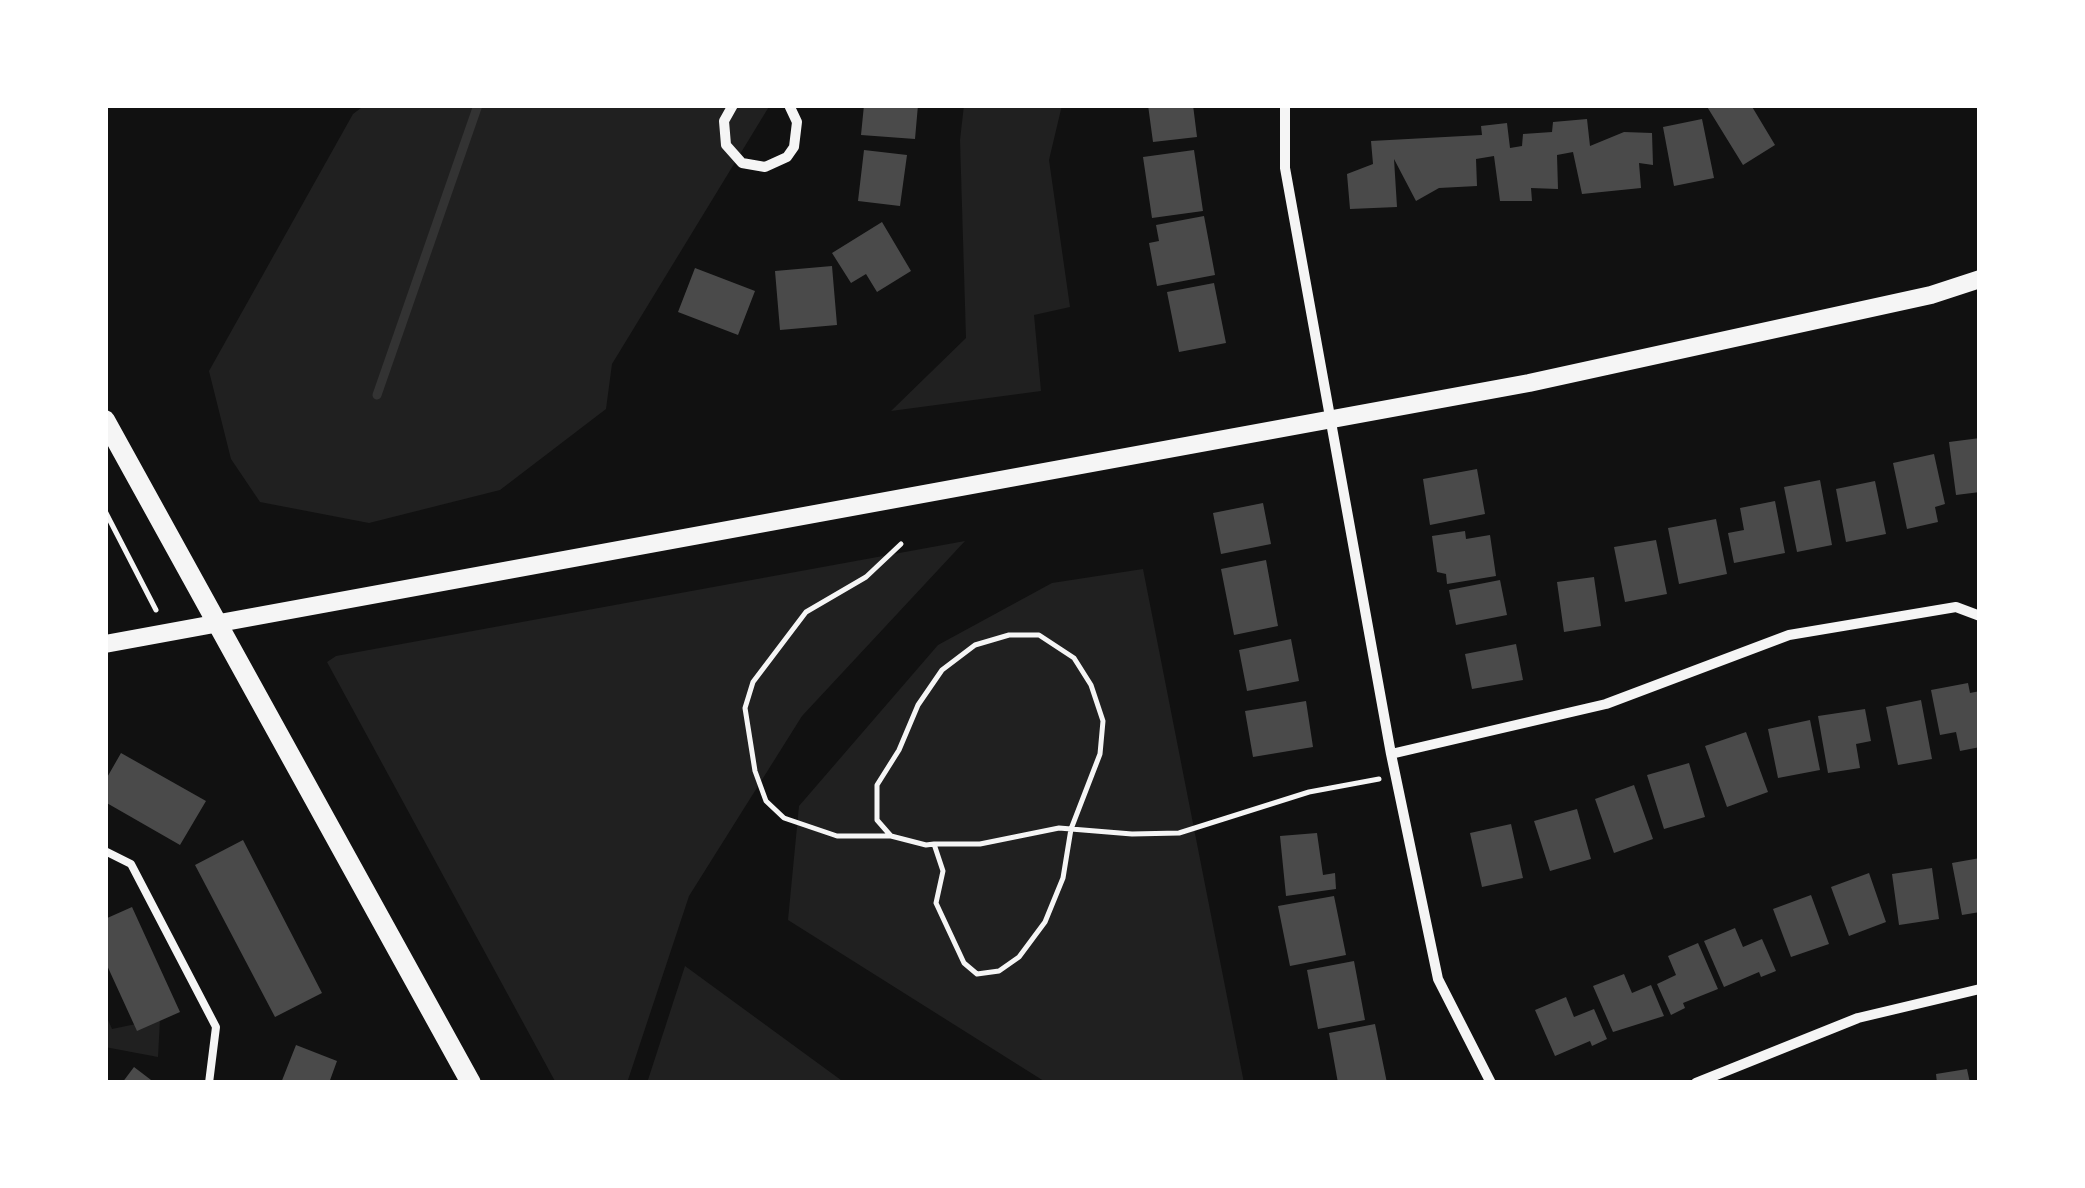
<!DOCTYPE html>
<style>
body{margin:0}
#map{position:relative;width:2085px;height:1188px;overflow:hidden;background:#111;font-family:"Open Sans",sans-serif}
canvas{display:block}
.frame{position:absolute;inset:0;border:108px solid #fff;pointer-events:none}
</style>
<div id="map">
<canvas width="2085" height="1188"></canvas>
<div class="frame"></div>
</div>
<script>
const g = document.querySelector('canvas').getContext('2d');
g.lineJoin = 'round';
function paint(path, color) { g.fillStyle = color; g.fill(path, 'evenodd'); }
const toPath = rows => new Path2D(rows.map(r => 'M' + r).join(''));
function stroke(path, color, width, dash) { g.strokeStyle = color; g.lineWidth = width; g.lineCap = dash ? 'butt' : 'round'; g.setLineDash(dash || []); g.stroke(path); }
paint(toPath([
 [365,105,770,105,612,364,606,409,500,490,369,523,260,502,231,459,209,371,353,114],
 [964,105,1062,105,1049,160,1070,307,1034,315,1041,391,891,411,966,338,960,140],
 [965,541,802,716,689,896,627,1083,556,1083,327,662,336,656],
 [1143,569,1244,1083,1047,1083,788,920,799,806,938,645,1052,583],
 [685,966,845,1083,647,1083],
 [105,1013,112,1029,160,1019,158,1057,105,1047]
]), '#202020');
stroke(toPath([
 [377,395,478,105]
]), '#333', 9);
paint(toPath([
 [864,105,918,105,915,139,861,135],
 [1148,105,1193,105,1197,137,1153,142],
 [1706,105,1751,105,1775,145,1743,165],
 [1587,119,1590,146,1624,132,1652,133,1653,165,1639,163,1641,188,1582,194,1573,152,1557,155,1558,189,1531,188,1532,201,1500,201,1494,156,1476,159,1477,186,1439,188,1416,201,1394,159,1397,207,1350,209,1347,174,1373,164,1371,141,1482,135,1481,126,1507,123,1510,148,1522,146,1523,134,1552,132,1553,122],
 [1702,119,1714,178,1674,186,1663,127],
 [864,150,907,155,900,206,858,201],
 [1194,150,1203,211,1152,218,1143,157],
 [1204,216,1215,275,1157,286,1149,243,1159,241,1156,225],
 [882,222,911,271,877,292,866,274,851,283,832,253],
 [832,266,837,325,780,330,775,271],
 [695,268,755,291,738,335,678,312],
 [1214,283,1226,343,1179,352,1167,292],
 [1980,438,1980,492,1956,495,1949,442],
 [1934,454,1945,504,1935,507,1938,522,1907,529,1893,463],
 [1477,469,1485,514,1430,525,1423,479],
 [1820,480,1832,545,1797,552,1784,487],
 [1875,481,1886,534,1846,542,1836,489],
 [1775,501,1785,553,1734,563,1728,533,1744,530,1740,508],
 [1263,503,1271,544,1221,554,1213,513],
 [1716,519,1727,574,1679,584,1668,528],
 [1465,531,1466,539,1490,535,1496,576,1447,584,1446,574,1437,572,1432,536],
 [1656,540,1667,594,1625,602,1614,547],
 [1266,560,1278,626,1234,635,1221,569],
 [1594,577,1601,626,1564,632,1557,582],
 [1500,580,1507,615,1456,625,1449,590],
 [1291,639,1299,681,1247,691,1239,650],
 [1516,644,1523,680,1472,689,1465,654],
 [1968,683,1970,693,1980,691,1980,747,1960,751,1956,732,1940,735,1931,690],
 [1921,700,1932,759,1898,765,1886,707],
 [1306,701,1313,747,1253,757,1245,711],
 [1865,709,1871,741,1856,744,1860,768,1828,773,1818,716],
 [1810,720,1820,770,1778,778,1768,729],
 [1746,732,1768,792,1727,807,1705,746],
 [121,753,206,801,180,845,105,802,105,781],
 [1689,763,1705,817,1664,829,1647,775],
 [1634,785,1653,839,1614,853,1595,799],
 [1577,809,1591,859,1550,871,1534,821],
 [1511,824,1523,878,1482,887,1470,833],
 [1317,833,1323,875,1335,873,1336,889,1286,896,1280,836],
 [243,840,322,993,275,1017,195,865],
 [1980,858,1980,912,1962,915,1952,863],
 [1932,868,1939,919,1899,925,1892,874],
 [1869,873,1886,922,1849,936,1831,887],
 [1811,895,1829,944,1791,957,1773,909],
 [1334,896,1346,955,1290,966,1278,906],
 [132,907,180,1012,137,1031,105,961,105,919],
 [1735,928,1743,947,1762,939,1776,971,1761,977,1759,972,1724,987,1704,941],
 [1698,943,1718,989,1683,1003,1685,1008,1671,1015,1657,984,1676,975,1668,956],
 [1354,961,1365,1020,1318,1029,1307,970],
 [1624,974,1632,993,1651,985,1664,1016,1613,1032,1593,986],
 [1566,997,1574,1017,1594,1009,1607,1039,1592,1046,1590,1041,1555,1056,1535,1010],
 [1375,1024,1387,1083,1338,1083,1329,1033],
 [296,1045,337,1061,329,1083,281,1083],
 [134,1067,155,1083,122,1083],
 [1967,1069,1970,1083,1937,1083,1936,1074]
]), '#4a4a4a');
stroke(toPath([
 [105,511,156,610],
 [889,836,837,836,784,818,766,801,755,771,745,708,753,682,806,612,866,577,901,544],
 [934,844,943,871,936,903,964,963,977,974,999,971,1019,957,1045,922,1063,878,1071,829,1100,754,1103,721,1091,685,1074,658,1039,635,1009,635,975,645,942,670,918,705,899,750,877,785,877,820,891,836,926,845,934,844,980,844,1059,828,1071,829,1132,834,1179,833,1309,792,1379,779]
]), '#f5f5f5', 5);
stroke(toPath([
 [105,851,131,864,216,1027,209,1083]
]), '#f5f5f5', 8);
stroke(toPath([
 [733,105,724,121,726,145,742,163,765,167,787,157,794,147,797,122,789,105],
 [1285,105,1285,168,1391,754,1438,979,1491,1083],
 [1391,754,1606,704,1789,635,1956,607,1980,616],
 [1696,1083,1858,1018,1980,989]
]), '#f5f5f5', 10);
stroke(toPath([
 [105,644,1529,383,1931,295,1980,279]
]), '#f5f5f5', 18);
stroke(toPath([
 [105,420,471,1083]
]), '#f5f5f5', 20);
</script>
